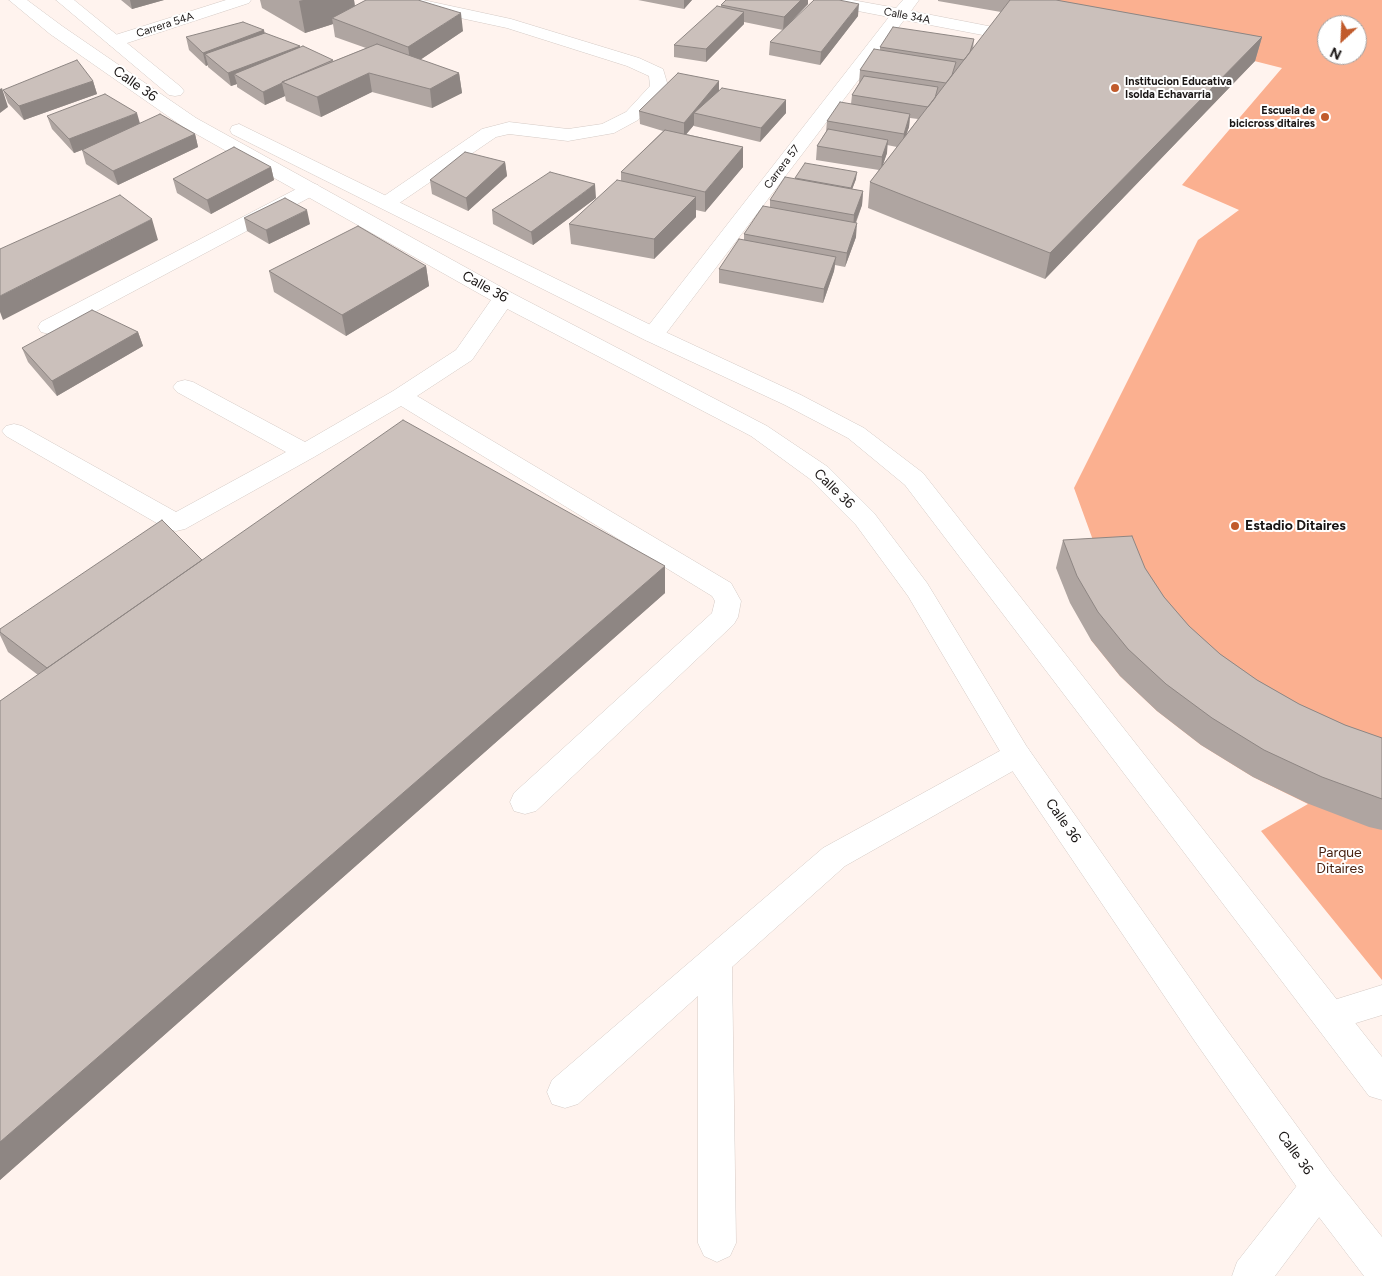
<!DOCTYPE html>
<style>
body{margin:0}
#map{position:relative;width:1382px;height:1276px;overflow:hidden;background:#fff3ee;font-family:Figtree,sans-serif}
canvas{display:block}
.north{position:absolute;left:1317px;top:15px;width:50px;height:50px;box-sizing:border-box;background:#fff;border:1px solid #a3a1a1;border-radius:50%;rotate:205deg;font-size:14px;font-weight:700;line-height:20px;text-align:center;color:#191514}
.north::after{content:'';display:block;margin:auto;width:18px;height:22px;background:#c15b2c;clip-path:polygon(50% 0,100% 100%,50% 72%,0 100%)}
</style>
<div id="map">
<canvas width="1382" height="1276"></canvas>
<div class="north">N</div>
</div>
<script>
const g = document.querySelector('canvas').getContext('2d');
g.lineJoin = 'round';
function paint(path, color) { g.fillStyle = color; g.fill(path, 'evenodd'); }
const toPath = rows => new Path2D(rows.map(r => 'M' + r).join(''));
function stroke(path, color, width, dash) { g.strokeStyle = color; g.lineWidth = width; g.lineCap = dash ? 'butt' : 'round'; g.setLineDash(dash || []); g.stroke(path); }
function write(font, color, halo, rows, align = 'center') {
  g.font = font + ' Figtree,sans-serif'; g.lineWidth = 4; g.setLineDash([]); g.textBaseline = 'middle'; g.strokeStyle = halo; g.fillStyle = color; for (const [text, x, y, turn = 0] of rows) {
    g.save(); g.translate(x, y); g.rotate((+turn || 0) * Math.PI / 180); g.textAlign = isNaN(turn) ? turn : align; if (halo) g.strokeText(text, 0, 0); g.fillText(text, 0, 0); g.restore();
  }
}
paint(toPath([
 [1013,0,1382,0,1382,980,1261,831,1308,804,1253,777,1201,745,1157,711,1120,676,1091,640,1102,565,1074,488,1198,240,1239,210,1182,185,1282,68],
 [1327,25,1357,25,1357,55,1327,55]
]), '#fbb090');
const minor = toPath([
 [226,0,251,0,249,3,121,45,109,45,107,41,109,37,226,0],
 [392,0,423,0,511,19,639,58,663,69,668,86,661,97,638,120,614,133,568,141,509,134,496,137,395,206,388,208,381,206,378,202,381,198,482,129,509,122,568,129,602,124,626,112,650,86,649,76,627,66,507,28,400,5,394,3,392,0],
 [819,0,852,0,896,8,903,0,919,0,911,11,988,26,994,27,996,31,994,35,988,36,904,20,661,340,653,342,645,340,642,335,645,330,889,17,827,5,821,3,819,0],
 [311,183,318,185,321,189,318,193,57,332,49,334,41,332,38,327,41,322,304,185,311,183],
 [504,292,512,293,515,298,472,360,417,396,731,583,741,601,738,617,734,624,536,811,525,814,514,811,510,802,514,793,712,613,715,601,712,596,401,406,314,457,185,529,176,531,167,529,6,436,2,431,6,426,14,424,22,426,176,512,286,452,177,392,173,387,177,382,185,380,193,382,305,442,393,391,456,350,496,293,504,292],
 [1017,744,1027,747,1032,755,1027,763,845,866,732,967,736,1243,730,1256,717,1262,704,1256,698,1243,698,996,578,1104,565,1108,552,1104,547,1092,552,1080,823,848,1007,747,1017,744],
 [1382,985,1382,1015,1330,1031,1318,1027,1313,1016,1318,1005,1382,985],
 [1319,1169,1332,1174,1338,1187,1332,1200,1275,1276,1232,1276,1237,1262,1306,1174,1319,1169]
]);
const major = toPath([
 [9,0,27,0,62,26,196,118,512,293,767,426,828,467,874,513,927,583,1027,747,1218,1018,1332,1174,1382,1237,1382,1276,1364,1276,1306,1200,1194,1040,1007,763,908,596,856,525,810,479,751,436,496,303,182,126,50,34,9,0],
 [56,0,74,0,181,87,184,91,181,95,175,96,169,95,56,0],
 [239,124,661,330,801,395,864,428,923,473,1382,1057,1382,1100,1369,1096,905,485,848,438,785,405,645,340,232,134,230,130,232,126,239,124]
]);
stroke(minor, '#d5cac5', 1);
stroke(major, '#d5cac5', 1);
paint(minor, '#fff');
paint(major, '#fff');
paint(toPath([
 [121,0,164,0,132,9],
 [260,0,354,0,355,6,463,31,420,60,459,73,462,93,432,108,372,92,321,117,286,101,285,96,265,105,237,87,237,84,231,86,208,67,208,65,206,66,189,50,186,37,264,30,264,33,334,61,366,48,335,37,333,24,305,33,262,8],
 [638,0,692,0,684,9],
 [938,0,1056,0,1262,37,1255,61,1045,279,868,208,870,182,879,170,816,160,817,146,826,132,827,121,851,104,852,95,859,83,860,70,880,50,880,47,974,39,973,49,1001,12,938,1],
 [910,118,918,119,906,135,909,127],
 [887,145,897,147,882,166,887,153],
 [808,4,788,24,858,16,820,65,769,55,770,42,783,30,744,22,744,24,706,62,674,57,674,45,721,7,721,5],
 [93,81,97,94,24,120,8,103,3,90],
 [719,81,719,90,786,100,786,113,760,142,694,126,694,125,686,134,743,147,743,167,705,212,696,210,696,217,654,259,571,244,569,224,621,180,621,172,663,131,640,124,639,111],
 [47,116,140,124,195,134,198,147,118,185,86,164,82,150,74,153,52,129],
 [505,162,507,176,468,211,432,194,430,180],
 [271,167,274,180,211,214,177,193,173,179],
 [795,178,856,179,852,189,863,191,862,205,856,223,856,237,845,267,835,265,834,271,823,303,719,283,719,269,744,240,744,234,770,207,770,200,795,179],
 [596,198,533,245,493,224,492,210],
 [244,218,310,224,269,244,247,231],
 [426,266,429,286,346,336,274,292,269,271],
 [138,332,143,346,57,396,28,362,22,348],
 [1063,540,1145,568,1164,597,1189,626,1220,654,1257,680,1299,704,1345,725,1382,738,1382,830,1369,827,1309,804,1253,777,1201,745,1157,711,1120,676,1091,640,1070,603,1056,568],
 [202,560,665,566,665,593,0,1180,0,701,38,675,8,652,0,635,0,629]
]), '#afa5a1');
paint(toPath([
 [130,0,164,0,132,9],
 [303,0,354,0,356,16,332,18,333,24,305,33,299,1],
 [684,0,692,0,684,9],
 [801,0,808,0,808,4,783,30,784,17],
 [859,4,858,16,820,65,821,52],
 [744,12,744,24,706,62,706,49],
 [461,13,463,31,411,66,408,47],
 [264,30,267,43,205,54,208,65,206,66,203,53],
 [1262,37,1255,61,1045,279,1050,253],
 [300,46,302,59,234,74,237,84,231,86,228,73],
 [369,73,372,92,321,117,317,97],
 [459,73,462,93,432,108,430,89],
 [93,81,97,94,24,120,19,106],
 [719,81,719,94,694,113,694,125,684,137,684,123],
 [282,83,285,96,265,105,263,92],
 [2,88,8,107,0,113,0,89],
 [786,100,786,113,760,142,761,128],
 [137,113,141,127,74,153,69,139],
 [910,114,909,127,902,147,904,134],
 [195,134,198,147,118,185,113,171],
 [888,140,887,153,881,171,882,157],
 [743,147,743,167,705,212,705,192],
 [505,162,507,176,468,211,466,198],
 [271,167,274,180,211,214,207,200],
 [857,172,856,179,850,195,851,188],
 [595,184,596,198,533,245,531,232],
 [863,191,862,205,853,229,854,215],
 [696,197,696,217,654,259,654,239],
 [307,210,310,224,269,244,266,230],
 [152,219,158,240,3,320,0,312,0,296],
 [857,223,856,237,845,267,847,253],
 [836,257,834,271,823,303,824,289],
 [426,266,429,286,346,336,342,315],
 [138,332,143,346,57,396,52,381],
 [665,566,665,593,0,1180,0,1142]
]), '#8e8683');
const building = toPath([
 [366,0,418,0,461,13,408,47,332,18,366,0],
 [726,0,801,0,784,17,721,5,726,0],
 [814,0,839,0,859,4,821,52,770,42,814,0],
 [1010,0,1056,0,1262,37,1050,253,870,182,1010,0],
 [717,6,744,12,706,49,674,45,717,6],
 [243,22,264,30,203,53,186,37,243,22],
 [893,27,974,39,970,52,964,60,880,47,893,27],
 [265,33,300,46,228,73,205,54,265,33],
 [377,44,459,73,430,89,369,73,317,97,282,82,377,44],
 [303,46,333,60,282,82,282,83,263,92,234,74,303,46],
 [874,49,956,62,952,75,946,83,860,70,874,49],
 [77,60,93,81,19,106,3,90,77,60],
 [678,73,719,81,684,123,639,111,678,73],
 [864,76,938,87,935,98,928,107,852,95,864,76],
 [722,88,786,100,761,128,694,113,722,88],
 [105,94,137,113,69,139,47,116,105,94],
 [840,102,910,114,904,134,827,121,840,102],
 [160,114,195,134,113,171,82,150,160,114],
 [828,129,888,140,882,157,817,146,828,129],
 [665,130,743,147,705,192,621,172,665,130],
 [234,147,271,167,207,200,173,179,234,147],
 [465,152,505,162,466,198,430,180,465,152],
 [805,163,857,172,851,188,795,178,805,163],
 [550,172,595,184,531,232,492,210,550,172],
 [785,177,863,191,854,215,770,200,785,177],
 [617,180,696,197,654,239,569,224,617,180],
 [120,195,152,219,0,296,0,249,120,195],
 [285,198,307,210,266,230,244,218,285,198],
 [763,206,857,223,847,253,744,234,763,206],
 [358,226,426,266,342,315,269,271,358,226],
 [739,239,836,257,824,289,719,269,739,239],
 [92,310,138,332,52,381,22,348,92,310],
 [403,420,665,566,0,1142,0,701,403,420],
 [162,520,202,560,47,668,0,632,0,629,162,520],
 [1132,536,1145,568,1164,597,1189,626,1220,654,1257,680,1299,704,1345,725,1382,738,1382,799,1322,777,1264,750,1212,718,1166,684,1128,649,1098,612,1077,576,1063,540,1132,536]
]);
paint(building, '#cbc0bb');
stroke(building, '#8e8683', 1);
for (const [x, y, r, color] of [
 [1115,88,5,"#c15b2c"],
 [1325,117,5,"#c15b2c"],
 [1235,526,5,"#c15b2c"]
]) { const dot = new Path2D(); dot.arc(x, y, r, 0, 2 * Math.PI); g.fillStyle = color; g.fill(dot); stroke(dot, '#fff', 2); }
write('11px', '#191514', '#fff', [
 ["Calle 34A",907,16,11],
 ["Carrera 54A",165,25,-18],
 ["Carrera 57",782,167,-53]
]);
write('bold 11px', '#191514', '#fff', [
 ["Institucion Educativa",1125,82],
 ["Isolda Echavarria",1125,95],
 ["Escuela de",1315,111,"right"],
 ["bicicross ditaires",1315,124,"right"]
], 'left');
write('14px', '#191514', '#fff', [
 ["Calle 36",135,84,35],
 ["Calle 36",485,287,29],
 ["Calle 36",834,489,44],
 ["Calle 36",1063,821,55],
 ["Calle 36",1295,1153,54]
]);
write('bold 14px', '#191514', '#fff', [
 ["Estadio Ditaires",1245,526]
], 'left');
write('14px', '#492312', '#fff', [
 ["Parque",1340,853],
 ["Ditaires",1340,869]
]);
</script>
